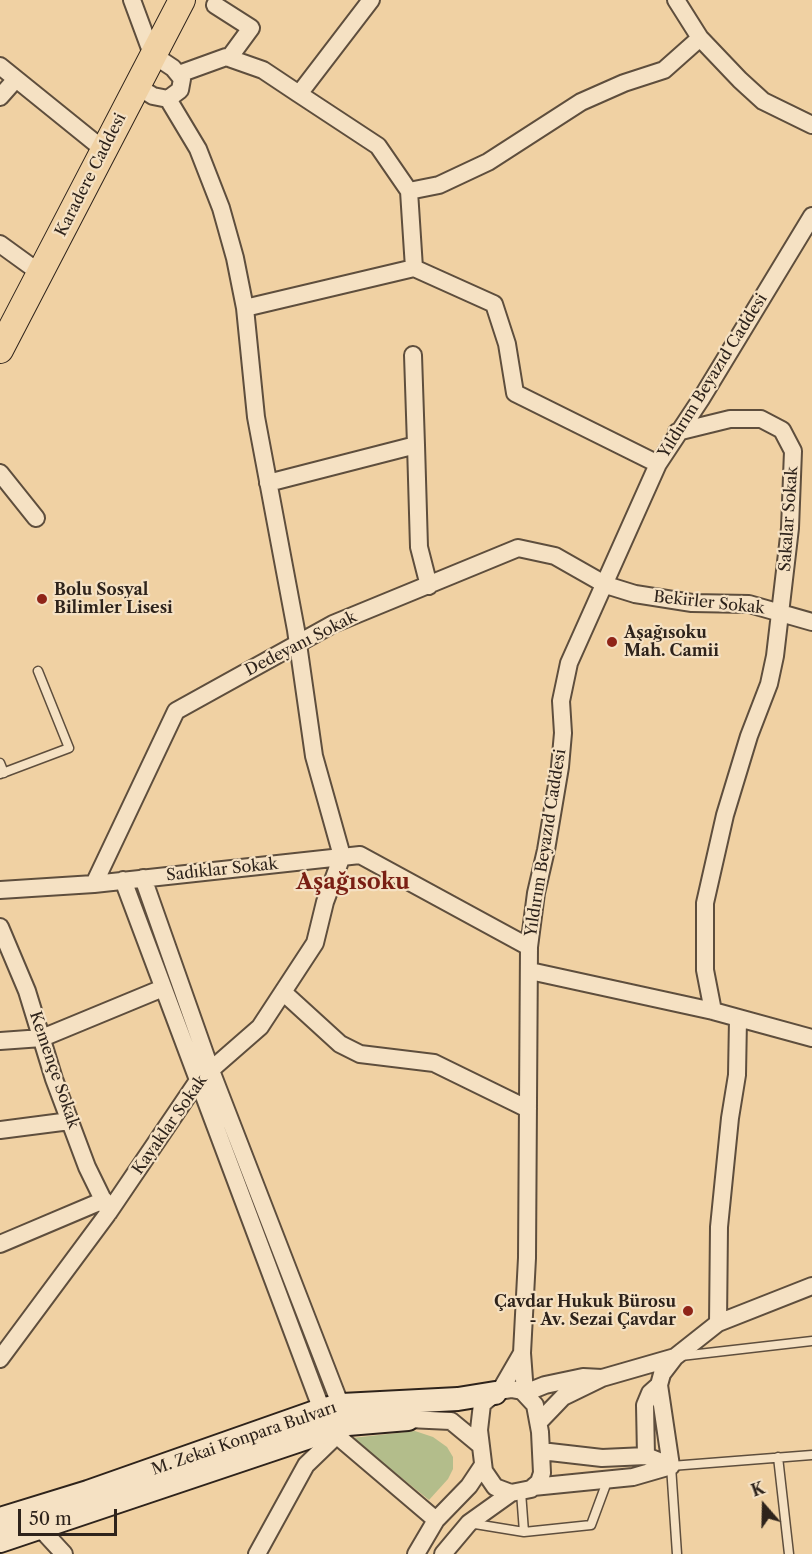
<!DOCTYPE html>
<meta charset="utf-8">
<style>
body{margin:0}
#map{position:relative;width:812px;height:1554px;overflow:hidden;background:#f0d1a3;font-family:"Libre Caslon Text",serif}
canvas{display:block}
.north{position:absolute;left:734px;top:1476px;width:60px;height:60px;-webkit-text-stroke:4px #f5e1c3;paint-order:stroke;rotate:340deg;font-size:16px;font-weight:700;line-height:24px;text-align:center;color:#2e231b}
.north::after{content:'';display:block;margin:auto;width:21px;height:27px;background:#2e231b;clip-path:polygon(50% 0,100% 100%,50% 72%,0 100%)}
.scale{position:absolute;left:18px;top:1509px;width:99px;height:27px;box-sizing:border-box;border:3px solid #2e231b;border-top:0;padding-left:8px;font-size:18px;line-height:21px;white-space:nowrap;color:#2e231b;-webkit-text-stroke:4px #f5e1c3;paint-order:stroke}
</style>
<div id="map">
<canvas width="812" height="1554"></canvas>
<div class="north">K</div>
<div class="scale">50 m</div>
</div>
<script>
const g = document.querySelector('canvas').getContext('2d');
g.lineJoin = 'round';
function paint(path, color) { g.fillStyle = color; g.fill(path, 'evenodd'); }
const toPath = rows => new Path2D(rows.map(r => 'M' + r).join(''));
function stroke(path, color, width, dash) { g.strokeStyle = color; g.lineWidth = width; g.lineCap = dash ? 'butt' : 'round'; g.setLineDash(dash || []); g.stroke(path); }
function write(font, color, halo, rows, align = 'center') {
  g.font = font + ' "Libre Caslon Text",serif'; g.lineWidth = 4.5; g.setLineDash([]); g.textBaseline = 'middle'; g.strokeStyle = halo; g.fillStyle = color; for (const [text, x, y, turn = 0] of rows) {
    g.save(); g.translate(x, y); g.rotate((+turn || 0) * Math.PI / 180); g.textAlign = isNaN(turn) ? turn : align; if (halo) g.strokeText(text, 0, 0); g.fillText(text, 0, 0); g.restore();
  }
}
paint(toPath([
 [415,1431,433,1437,447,1447,453,1457,453,1469,448,1479,429,1500,352,1438]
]), '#b3bd8b');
const lane = toPath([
 [0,763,4,773],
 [0,774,69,748,38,671],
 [681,1356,812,1341],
 [778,1457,789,1554],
 [521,1492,524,1532],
 [469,1523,524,1532,591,1525,608,1479],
 [677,1554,671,1466,812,1455]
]);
const street = toPath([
 [132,0,152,54,173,68,182,79,180,90,168,99,153,96,137,86],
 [676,0,700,38,740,80,763,101,812,125],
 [215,5,251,28,229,58],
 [0,66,104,150],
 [179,74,226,57,263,70,299,94,371,0],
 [299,94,378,146,409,191],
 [0,97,16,79],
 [0,244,40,273],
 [414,268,494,304,507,344,515,393,658,464],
 [245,308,414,268,409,191,439,185,488,162,581,102,624,83,664,70,700,38],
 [413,355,416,445],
 [677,432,730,419,761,419,782,430,793,451,790,528,775,656,769,684,749,736,725,815,705,903,705,970,713,1011],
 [0,473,36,518],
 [268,483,416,445,419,547,429,586],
 [143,878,210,1068,344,1414],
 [123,880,329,1429,436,1520],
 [94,884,176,711,333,624,518,548,555,556,606,585,635,594,692,603,749,604,812,622],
 [0,890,94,884,360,855,529,947],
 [0,927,27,991,54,1079,87,1167,109,1212],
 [530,971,713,1011,812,1038],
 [283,992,340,1044,360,1054,434,1063,528,1109],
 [0,1041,42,1038,163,988],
 [0,1130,70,1121],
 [0,1244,104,1200],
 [718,1323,719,1227,730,1118,737,1075,738,1019],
 [522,1353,527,1258,529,947,536,893,546,850,560,767,563,733,561,701,569,663,658,464,701,399,812,216],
 [0,1359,109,1212,197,1082,260,1027,315,943,325,902,342,856,314,756,296,630,256,417,245,308,235,258,221,208,198,149,168,99],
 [602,1378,675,1357],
 [511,1389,522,1391,535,1405,540,1432,542,1473,539,1482,531,1489,511,1493,495,1487,484,1471,479,1430,482,1404,498,1391,511,1389],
 [500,1391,522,1353,525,1393,545,1385,583,1377,602,1378,563,1397,539,1422],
 [408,1419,451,1421,480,1445],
 [541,1451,602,1458,646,1456,671,1466],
 [646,1456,645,1405,650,1393,659,1385],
 [671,1466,659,1385,662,1374,675,1357,718,1323,812,1286],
 [533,1487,633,1477,671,1466],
 [41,1529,64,1554],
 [257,1554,306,1465,336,1436],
 [416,1554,436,1520,469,1486,483,1465],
 [443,1554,469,1523,511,1493]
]);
const secondary = toPath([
 [0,1519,88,1492,321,1410,342,1405,458,1399,495,1393],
 [0,1541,348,1424,408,1419]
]);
const primary = toPath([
 [0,350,182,0]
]);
stroke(lane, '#5e4e3d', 11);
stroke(street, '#5e4e3d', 20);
stroke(secondary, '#2e231b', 26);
stroke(primary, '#2e231b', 28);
stroke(lane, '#f5e1c3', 8);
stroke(street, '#f5e1c3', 16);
stroke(secondary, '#f5e1c3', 22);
stroke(primary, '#f0d1a3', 26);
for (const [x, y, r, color] of [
 [42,599,6,"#8f2418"],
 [612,642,6,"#8f2418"],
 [688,1311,6,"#8f2418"]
]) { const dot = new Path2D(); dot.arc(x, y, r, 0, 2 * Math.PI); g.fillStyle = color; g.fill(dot); stroke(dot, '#f5e1c3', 2); }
write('16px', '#2e231b', '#f5e1c3', [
 ["Karadere Caddesi",91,175,-63],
 ["Yıldırım Beyazıd Caddesi",713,376,-58],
 ["Sakalar Sokak",789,519,-86],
 ["Bekirler Sokak",709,603,6],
 ["Dedeyanı Sokak",301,644,-27],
 ["Yıldırım Beyazıd Caddesi",546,843,-81],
 ["Sadıklar Sokak",222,870,-6],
 ["Kemençe Sokak",54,1070,71],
 ["Kayaklar Sokak",170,1125,-55],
 ["M. Zekai Konpara Bulvarı",244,1439,-19]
]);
write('bold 16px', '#2e231b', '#f5e1c3', [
 ["Bolu Sosyal",54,590],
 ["Bilimler Lisesi",54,608],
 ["Aşağısoku",624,633],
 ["Mah. Camii",624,651],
 ["Çavdar Hukuk Bürosu",676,1302,"right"],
 ["- Av. Sezai Çavdar",676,1320,"right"]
], 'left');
write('bold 22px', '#7a1f14', '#f5e1c3', [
 ["Aşağısoku",353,883]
]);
</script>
